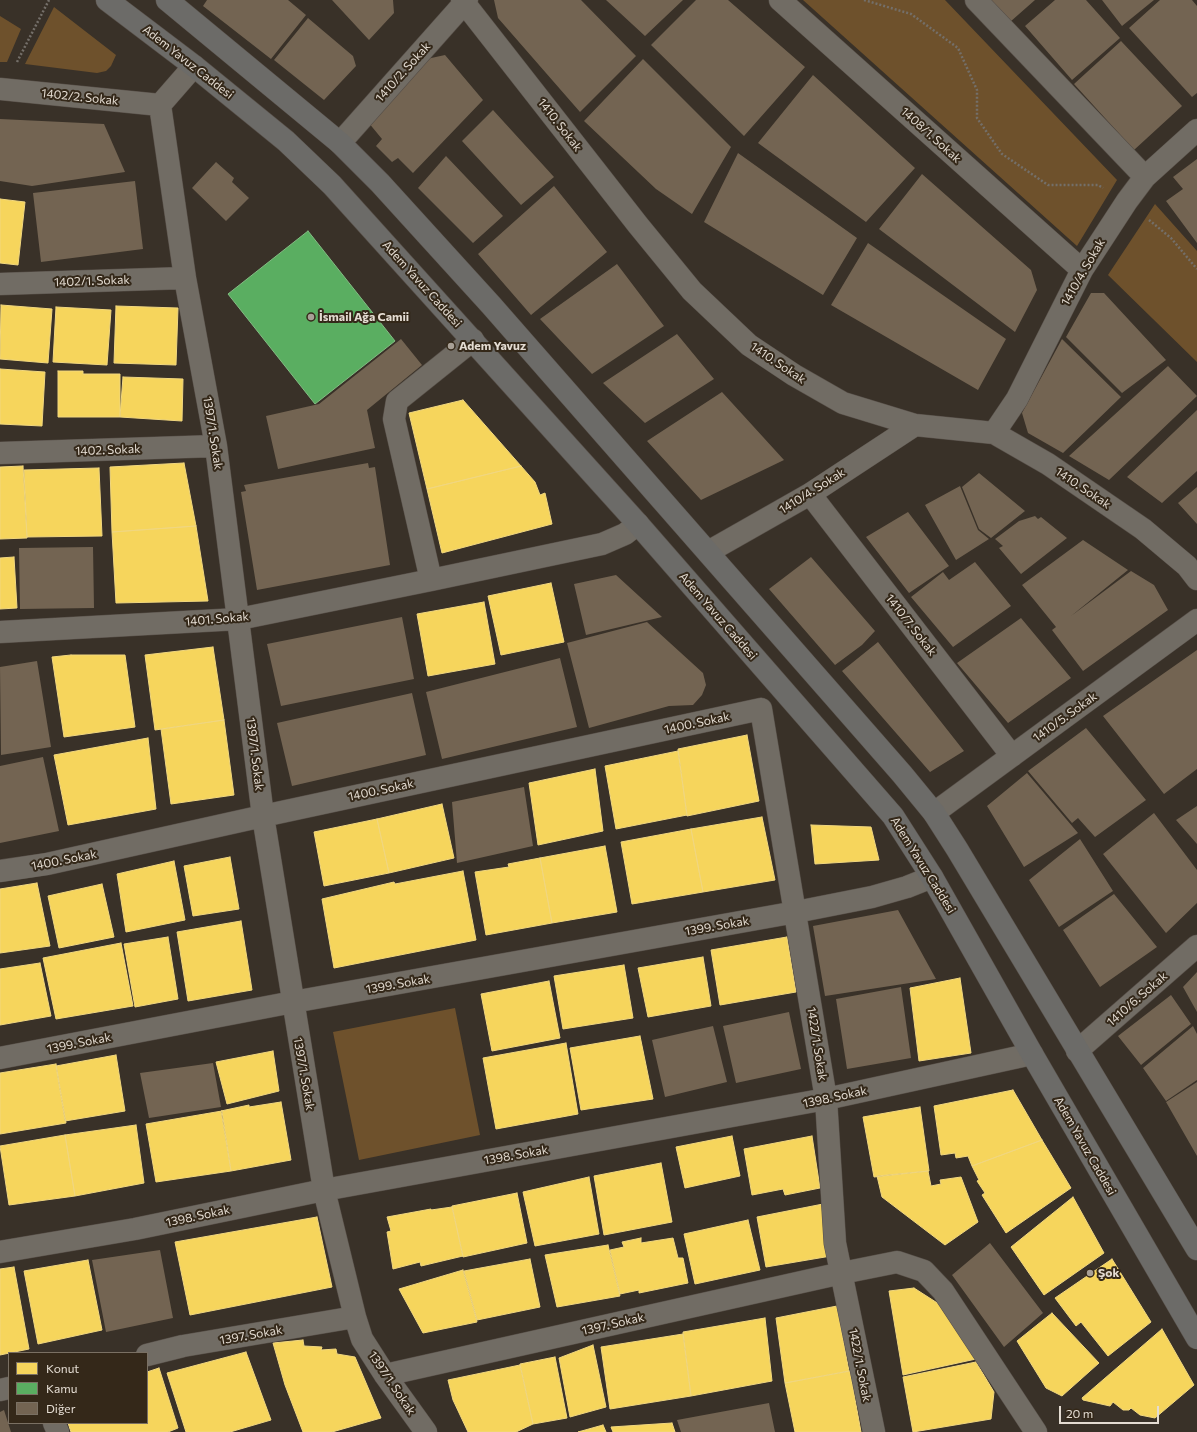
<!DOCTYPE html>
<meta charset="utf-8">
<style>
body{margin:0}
#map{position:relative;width:1197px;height:1432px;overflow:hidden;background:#393128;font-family:Commissioner,sans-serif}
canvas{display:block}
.legend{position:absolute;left:8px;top:1352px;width:140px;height:72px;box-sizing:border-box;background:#342819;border:1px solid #7a7063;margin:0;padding:5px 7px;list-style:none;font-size:12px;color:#e4dcd2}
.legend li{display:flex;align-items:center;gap:8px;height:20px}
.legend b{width:20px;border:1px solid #7a7063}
.scale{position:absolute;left:1059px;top:1406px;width:100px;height:18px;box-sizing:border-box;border:2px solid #e4dcd2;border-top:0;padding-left:5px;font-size:12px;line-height:14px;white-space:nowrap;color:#e4dcd2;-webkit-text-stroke:3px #342819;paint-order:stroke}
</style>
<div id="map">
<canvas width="1197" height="1432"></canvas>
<ul class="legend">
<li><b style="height:11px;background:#f6d55c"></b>Konut</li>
<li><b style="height:11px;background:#5aae61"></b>Kamu</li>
<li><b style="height:11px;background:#736452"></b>Diğer</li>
</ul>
<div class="scale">20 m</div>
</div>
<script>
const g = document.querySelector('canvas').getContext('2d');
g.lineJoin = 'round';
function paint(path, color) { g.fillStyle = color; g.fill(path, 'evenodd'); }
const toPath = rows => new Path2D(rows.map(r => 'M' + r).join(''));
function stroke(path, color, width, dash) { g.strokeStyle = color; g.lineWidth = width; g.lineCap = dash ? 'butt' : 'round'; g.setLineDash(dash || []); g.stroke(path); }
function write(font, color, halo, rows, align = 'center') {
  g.font = font + ' Commissioner,sans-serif'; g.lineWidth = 4; g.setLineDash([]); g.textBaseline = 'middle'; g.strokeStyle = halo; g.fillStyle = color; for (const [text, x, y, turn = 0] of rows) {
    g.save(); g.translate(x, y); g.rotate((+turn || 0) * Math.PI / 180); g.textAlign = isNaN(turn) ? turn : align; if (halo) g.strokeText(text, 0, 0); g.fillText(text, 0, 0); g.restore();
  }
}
paint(toPath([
 [803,0,945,0,1117,180,1077,246],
 [54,7,116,55,111,66,106,71,97,73,25,64],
 [0,16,21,29,7,62,0,62],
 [1155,204,1197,251,1197,362,1108,275],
 [455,1008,480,1135,359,1160,333,1032]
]), '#6e512c');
const homes = toPath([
 [0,199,25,202,18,265,0,263,0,199],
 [1,305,52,309,48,363,0,359,1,305],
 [116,306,178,308,176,365,114,363,116,306],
 [56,307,111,310,107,365,53,362,56,307],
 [0,369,45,372,42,426,0,424,0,369],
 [58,371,83,371,83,374,120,374,120,417,58,417,58,371],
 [123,377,183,379,182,421,120,417,123,377],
 [463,400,521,466,427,489,409,413,463,400],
 [184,463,196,526,112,532,110,467,184,463],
 [23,466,27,538,0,539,0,467,23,466],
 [521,466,535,482,540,495,545,493,552,524,442,553,427,489,521,466],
 [99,468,102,536,27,537,24,470,99,468],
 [196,526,208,601,116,603,112,532,196,526],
 [14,557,17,608,0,609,0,558,14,557],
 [551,583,564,642,501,655,488,596,551,583],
 [484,602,495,664,428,676,417,614,484,602],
 [213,647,224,720,155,730,145,655,213,647],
 [71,655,125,655,135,727,64,737,52,657,71,655],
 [224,720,234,795,171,804,161,729,224,720],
 [747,735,759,801,687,816,678,749,747,735],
 [148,738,156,809,68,825,54,755,148,738],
 [678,751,687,815,616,829,605,766,678,751],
 [595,769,603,831,538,845,529,783,595,769],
 [442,804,454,858,389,873,377,819,442,804],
 [762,817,775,880,703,892,691,829,762,817],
 [377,819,389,873,324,886,314,832,377,819],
 [811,825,871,827,879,860,815,864,811,825],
 [691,829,703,892,632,904,621,842,691,829],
 [605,846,617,912,552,923,540,858,605,846],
 [230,857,239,909,193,916,184,866,230,857],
 [540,858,552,923,486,935,475,872,509,867,508,864,540,858],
 [174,861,185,920,126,932,117,874,174,861],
 [463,871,476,940,334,968,322,899,394,882,395,884,463,871],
 [37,883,50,946,0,953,0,889,37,883],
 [102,884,114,937,59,948,48,896,102,884],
 [241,921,252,990,188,1001,177,932,241,921],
 [168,937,178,999,135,1007,124,944,168,937],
 [787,937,796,992,720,1005,711,950,787,937],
 [121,943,133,1006,56,1019,43,958,121,943],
 [703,957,711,1006,648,1017,638,968,703,957],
 [40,963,51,1016,0,1025,0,969,40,963],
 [624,965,633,1018,563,1029,554,976,624,965],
 [960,978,971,1053,919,1061,910,988,960,978],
 [549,981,560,1038,492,1051,481,994,549,981],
 [640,1036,653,1099,581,1110,570,1048,640,1036],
 [566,1043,578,1114,496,1129,483,1058,566,1043],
 [273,1051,279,1091,227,1104,216,1062,273,1051],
 [116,1055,125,1111,65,1121,56,1066,116,1055],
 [56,1064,66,1123,0,1134,0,1073,56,1064],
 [1013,1090,1042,1140,972,1166,968,1156,956,1158,955,1153,941,1155,934,1106,1013,1090],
 [281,1102,291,1160,231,1171,221,1111,249,1105,249,1107,281,1102],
 [920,1107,929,1171,874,1177,863,1117,920,1107],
 [222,1111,231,1171,156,1182,146,1124,222,1111],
 [136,1125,144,1183,75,1196,65,1135,136,1125],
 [65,1135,75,1196,9,1205,0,1146,65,1135],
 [732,1136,740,1176,685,1188,676,1147,732,1136],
 [812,1136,820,1188,785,1195,783,1189,752,1195,744,1149,812,1136],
 [1042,1140,1071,1188,1006,1233,982,1195,985,1193,977,1181,979,1180,972,1166,1042,1140],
 [661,1163,672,1222,604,1235,594,1176,661,1163],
 [928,1171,931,1186,941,1184,940,1180,961,1177,978,1222,945,1245,882,1197,877,1176,928,1171],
 [589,1177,599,1234,535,1246,523,1192,589,1177],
 [517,1193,527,1243,463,1257,452,1206,517,1193],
 [1073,1197,1104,1253,1044,1295,1011,1247,1073,1197],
 [823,1204,831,1256,766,1267,757,1217,823,1204],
 [452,1207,463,1256,421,1266,420,1262,393,1269,387,1232,391,1231,387,1217,431,1209,431,1210,452,1207],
 [317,1217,332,1287,190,1315,175,1242,317,1217],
 [748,1220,760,1270,695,1284,684,1234,748,1220],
 [641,1238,641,1243,673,1238,678,1258,683,1258,688,1283,639,1293,639,1290,620,1294,610,1250,624,1247,622,1242,641,1238],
 [608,1245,620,1296,557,1307,545,1255,608,1245],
 [530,1259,540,1307,477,1320,464,1271,530,1259],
 [1112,1259,1151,1322,1108,1356,1081,1322,1076,1326,1055,1298,1112,1259],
 [88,1260,102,1330,38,1344,24,1271,88,1260],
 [14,1267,29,1349,0,1355,0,1269,14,1267],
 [463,1270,477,1322,423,1333,399,1289,463,1270],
 [914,1288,942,1306,976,1359,903,1375,889,1291,914,1288],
 [837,1306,849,1371,785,1383,776,1318,837,1306],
 [1052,1313,1099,1363,1062,1396,1046,1388,1017,1341,1052,1313],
 [765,1318,772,1381,691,1396,683,1332,765,1318],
 [1162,1329,1194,1385,1155,1418,1140,1415,1131,1408,1129,1410,1123,1410,1113,1402,1110,1406,1083,1400,1082,1398,1162,1329],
 [683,1334,691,1396,610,1409,601,1347,683,1334],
 [303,1340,304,1346,322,1347,321,1350,336,1349,337,1354,355,1357,381,1418,332,1432,303,1432,285,1385,273,1343,303,1340],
 [593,1345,606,1407,570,1417,559,1358,593,1345],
 [246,1352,271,1420,230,1432,186,1432,167,1373,246,1352],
 [555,1357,567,1418,533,1424,520,1364,555,1357],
 [976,1362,994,1392,991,1419,913,1432,903,1377,976,1362],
 [520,1365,533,1424,516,1432,468,1432,453,1400,448,1380,520,1365],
 [159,1368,178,1428,168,1432,71,1432,68,1423,147,1423,147,1372,159,1368],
 [850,1371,861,1432,795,1432,785,1383,850,1371],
 [672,1423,675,1432,613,1432,611,1427,672,1423],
 [603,1425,606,1432,578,1432,603,1425]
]);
paint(homes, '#f6d55c');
stroke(homes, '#f1d77f', 1);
const public = toPath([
 [308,231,395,341,315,404,228,294,308,231]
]);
paint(public, '#5aae61');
stroke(public, '#83bc83', 1);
paint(toPath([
 [207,0,288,0,306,15,271,59,203,6],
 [332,0,393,0,394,13,369,40],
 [494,0,581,0,636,56,580,112,498,18],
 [606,0,683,0,645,36],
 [696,0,728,0,805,67,744,136,651,45],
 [989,0,1035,0,1010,22],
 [1055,0,1086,0,1120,38,1072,80,1025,26],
 [1102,0,1154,0,1122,26],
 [1160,0,1192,0,1197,6,1197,93,1192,97,1129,28],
 [308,18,353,56,356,66,324,100,274,60],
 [1121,41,1182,106,1134,150,1074,84],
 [445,55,483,100,413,173,398,158,392,162,376,146,382,139,368,122,422,60],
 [643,59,731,147,692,214,656,189,584,121],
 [813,75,915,168,866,222,758,143],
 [493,110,554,177,521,205,462,141],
 [0,119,104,124,125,172,32,186,0,181],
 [738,153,857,238,823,295,704,222],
 [446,156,503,216,473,243,418,188],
 [1197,159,1197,243,1166,201,1183,189,1173,177],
 [216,162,234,178,232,182,249,198,226,221,192,188],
 [922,174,1031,270,1037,290,1015,332,879,229],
 [135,181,143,249,41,262,33,193],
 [554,186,607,252,531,315,478,254],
 [868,243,1006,339,978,390,831,305],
 [617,264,664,326,592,374,540,319],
 [1091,293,1104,293,1166,360,1122,393,1066,337],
 [677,334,714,379,645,423,603,383],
 [401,339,422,365,367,410,375,448,278,469,266,416,319,404],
 [1062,339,1121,397,1063,453,1028,433,1022,413],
 [1168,366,1197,396,1109,480,1069,456],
 [722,392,784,460,701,500,647,441],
 [1197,410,1197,471,1162,503,1127,477],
 [368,463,369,468,375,467,390,565,257,590,241,492,246,491,244,485],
 [979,473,1025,511,991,538,979,529,962,487],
 [960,486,978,530,989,539,956,560,925,505],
 [1197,487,1197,524,1178,503],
 [908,512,949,566,909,593,866,537],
 [1035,516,1038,519,1041,517,1067,538,1021,574,999,548,1003,546,995,539,1019,521],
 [1083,540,1128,570,1071,616,1131,571,1154,585,1168,610,1083,671,1052,630,1056,627,1022,585],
 [93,547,94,608,20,609,19,548],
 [811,557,875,631,862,645,835,665,769,589],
 [975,562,1011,606,953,647,911,597,943,572,949,580],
 [616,575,662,617,586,635,574,584],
 [402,617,414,679,281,706,267,644],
 [1021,618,1071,678,1008,723,957,663],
 [647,622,703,673,706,685,702,695,693,705,669,706,589,728,567,643],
 [878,642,964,751,930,772,842,671],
 [1197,650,1197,769,1164,794,1103,716],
 [560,658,577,727,442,759,426,692],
 [37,661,51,747,1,755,0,667],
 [412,693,426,755,292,786,277,723],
 [1086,728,1146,800,1095,837,1078,818,1072,823,1028,771],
 [43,757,59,831,0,843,0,766],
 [1027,773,1078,833,1024,867,987,806],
 [524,787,533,846,457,863,452,802],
 [1197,806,1197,844,1176,820],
 [1154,813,1197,870,1197,903,1166,933,1103,854],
 [1080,839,1113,891,1059,927,1029,880],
 [1114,894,1157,947,1100,987,1063,930],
 [898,910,936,979,825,996,813,926],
 [1197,972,1197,1012,1183,987],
 [901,987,911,1058,847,1069,836,999],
 [1171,995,1191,1024,1141,1065,1118,1036],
 [789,1012,801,1069,736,1083,723,1026],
 [713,1026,727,1082,665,1097,652,1040],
 [1193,1026,1197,1034,1197,1080,1166,1101,1143,1068],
 [213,1063,221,1107,149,1118,140,1073],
 [1197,1082,1197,1156,1166,1102],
 [990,1243,1043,1313,1004,1347,952,1275],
 [160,1250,173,1318,106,1332,92,1260],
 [769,1403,775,1432,681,1432,677,1420],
 [4,1410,11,1432,0,1432,0,1412]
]), '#736452');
const street = toPath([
 [462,0,638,225,692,291,749,345,794,375,843,403,915,425,994,433,1048,464,1143,529,1187,566,1197,579],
 [780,0,1082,270],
 [976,0,1145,177],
 [194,66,160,105,185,278,216,446,263,816,324,1190,355,1317,362,1339,385,1375,426,1432],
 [0,89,160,105],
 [340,143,467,0],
 [0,284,185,278],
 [473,340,397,401,394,419,431,580,602,544,625,534,638,524],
 [994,433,1017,399,1082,270,1127,201,1145,177,1197,130],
 [0,453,216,446],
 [810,494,1012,756],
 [708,552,810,494,915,425],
 [0,632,239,619,431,580],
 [761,709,826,1099,835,1243,874,1432],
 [934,813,1197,620],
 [0,871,47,864,263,816,761,709],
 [1077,1051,1197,946],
 [0,1058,293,1002,796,912,872,897,907,887,932,877],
 [0,1252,135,1229,324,1190,826,1099,1032,1054],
 [147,1355,183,1346,355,1317],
 [385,1375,842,1273,897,1262,924,1271,943,1291,1036,1432],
 [0,1390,9,1388],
 [54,1423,58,1432]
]);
const primary = toPath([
 [107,0,194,66,286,141,332,185,638,524,893,816,932,877,1032,1054,1197,1338],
 [167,0,340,143,380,183,491,305,902,774,934,813,957,849,1197,1249]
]);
stroke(street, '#574f48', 23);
stroke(primary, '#574f48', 23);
stroke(toPath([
 [864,0,911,14,958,48,977,90,977,118,1002,154,1048,185,1098,185,1103,188],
 [17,62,49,0],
 [1149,220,1171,238,1197,269]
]), '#746f69', 2.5, [2, 2]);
stroke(street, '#716c64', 22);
stroke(primary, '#6c6b68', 22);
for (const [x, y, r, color] of [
 [311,317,4,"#a8a096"],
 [451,346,4,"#a8a096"],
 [1090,1273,4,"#a8a096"]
]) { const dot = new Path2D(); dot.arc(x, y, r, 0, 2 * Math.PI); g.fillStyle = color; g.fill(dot); stroke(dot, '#342819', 1.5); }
write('12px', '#e4dcd2', '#342819', [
 ["Adem Yavuz Caddesi",188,62,38],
 ["1410/2. Sokak",403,72,-48],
 ["1402/2. Sokak",80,97,6],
 ["1410. Sokak",560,125,52],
 ["1408/1. Sokak",931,135,42],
 ["1410/4. Sokak",1083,272,-60],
 ["1402/1. Sokak",92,281,-2],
 ["Adem Yavuz Caddesi",422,284,48],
 ["1410. Sokak",778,363,34],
 ["1397/1. Sokak",213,433,81],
 ["1402. Sokak",108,450,-2],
 ["1410. Sokak",1083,488,34],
 ["1410/4. Sokak",812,491,-32],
 ["Adem Yavuz Caddesi",718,616,49],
 ["1401. Sokak",217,619,-5],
 ["1410/7. Sokak",911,625,52],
 ["1410/5. Sokak",1065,717,-36],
 ["1400. Sokak",697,723,-12],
 ["1397/1. Sokak",255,754,83],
 ["1400. Sokak",381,790,-12],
 ["1400. Sokak",64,860,-11],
 ["Adem Yavuz Caddesi",923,865,58],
 ["1399. Sokak",717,926,-10],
 ["1399. Sokak",398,984,-10],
 ["1410/6. Sokak",1137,999,-41],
 ["1399. Sokak",79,1043,-11],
 ["1422/1. Sokak",817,1044,81],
 ["1397/1. Sokak",304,1074,80],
 ["1398. Sokak",835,1097,-12],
 ["Adem Yavuz Caddesi",1085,1146,60],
 ["1398. Sokak",516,1155,-10],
 ["1398. Sokak",198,1216,-12],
 ["1397. Sokak",613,1324,-13],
 ["1397. Sokak",251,1335,-10],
 ["1422/1. Sokak",860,1365,79],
 ["1397/1. Sokak",392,1383,56]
]);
write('bold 12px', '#e4dcd2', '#342819', [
 ["İsmail Ağa Camii",319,317],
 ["Adem Yavuz",459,346],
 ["Şok",1098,1273]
], 'left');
</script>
